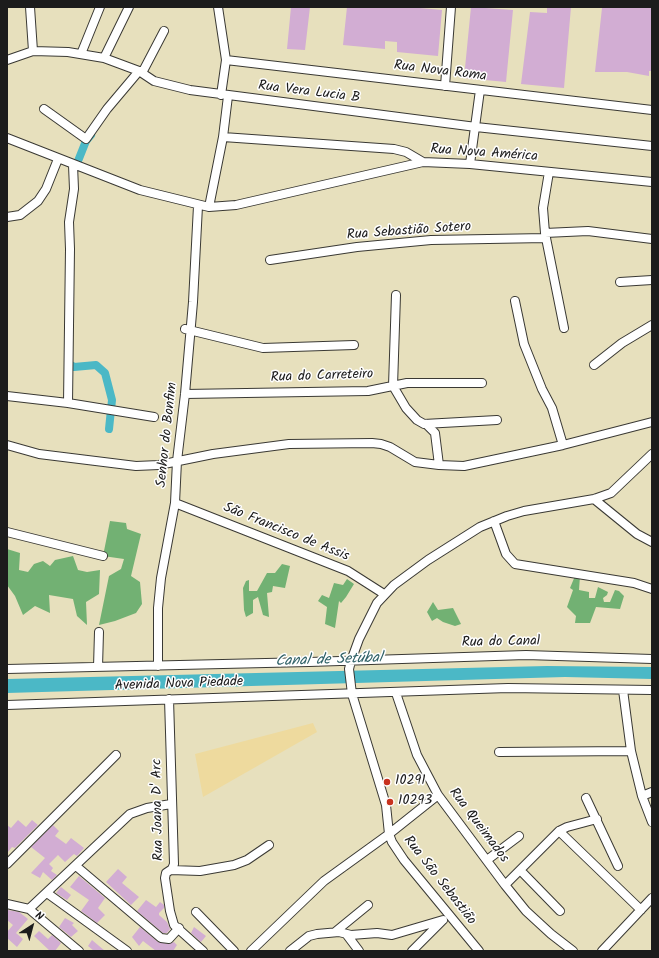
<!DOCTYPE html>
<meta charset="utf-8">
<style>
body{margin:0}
#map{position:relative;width:659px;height:958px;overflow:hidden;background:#e7e0bd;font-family:Kalam,sans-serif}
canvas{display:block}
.frame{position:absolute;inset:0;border:8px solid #1c1c1c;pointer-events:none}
.north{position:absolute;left:12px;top:906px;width:40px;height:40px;-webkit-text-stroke:3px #fff;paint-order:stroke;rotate:36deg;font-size:11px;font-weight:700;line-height:16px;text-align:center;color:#1c1c1c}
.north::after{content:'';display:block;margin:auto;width:14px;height:18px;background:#1c1c1c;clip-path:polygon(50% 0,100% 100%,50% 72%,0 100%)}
</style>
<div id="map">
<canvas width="659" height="958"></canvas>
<div class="frame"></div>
<div class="north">N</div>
</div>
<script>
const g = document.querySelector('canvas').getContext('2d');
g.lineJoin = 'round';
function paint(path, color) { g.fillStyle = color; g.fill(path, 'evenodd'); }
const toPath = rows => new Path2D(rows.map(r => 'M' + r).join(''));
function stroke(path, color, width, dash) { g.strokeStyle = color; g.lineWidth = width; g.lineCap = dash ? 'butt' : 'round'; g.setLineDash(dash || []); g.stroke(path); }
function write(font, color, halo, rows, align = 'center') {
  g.font = font + ' Kalam,sans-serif'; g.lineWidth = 3; g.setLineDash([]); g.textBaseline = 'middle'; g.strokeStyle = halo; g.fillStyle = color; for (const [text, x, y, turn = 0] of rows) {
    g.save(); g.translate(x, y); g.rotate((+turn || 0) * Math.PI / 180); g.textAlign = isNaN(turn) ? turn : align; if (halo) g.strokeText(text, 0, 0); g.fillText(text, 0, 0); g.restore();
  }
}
paint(toPath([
 [110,521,126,523,127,529,141,534,131,576,140,582,142,604,136,613,115,621,99,625,109,576,121,569,124,559,103,556],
 [7,549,20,553,19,570,28,572,34,564,43,561,50,566,55,560,73,556,78,570,87,572,100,570,99,594,86,602,87,625,77,616,73,599,49,595,50,613,35,606,23,615,15,596,7,585],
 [282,564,290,566,285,588,273,586,272,592,267,593,269,617,263,615,258,597,253,600,253,613,246,617,244,610,243,588,246,581,249,580,249,591,257,591,267,573,275,573],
 [575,576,580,576,579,590,589,592,589,598,595,598,598,587,608,592,607,595,603,598,604,602,610,602,615,590,619,591,624,596,620,609,596,607,590,623,575,623,576,616,567,607,573,590,570,588],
 [347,579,354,584,346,597,341,603,339,601,335,628,325,624,327,607,318,601,322,595,329,598,334,583,343,585],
 [433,602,438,610,453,608,461,624,455,626,443,622,437,618,432,621,427,612]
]), '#72b173');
paint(toPath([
 [313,723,317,732,203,797,195,754]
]), '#eeda9e');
paint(toPath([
 [547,666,652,667,652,679,565,677,7,693,7,679]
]), '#4bb8c6');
stroke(toPath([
 [74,171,86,141,91,135],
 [69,356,69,364,74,367,96,365,105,373,112,400,109,429]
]), '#4bb8c6', 8);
paint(toPath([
 [291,7,310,7,305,50,287,49],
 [347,7,409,7,442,10,438,56,397,52,397,42,385,41,385,49,343,45],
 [471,7,513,10,506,82,464,78],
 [547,7,571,7,564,88,521,84,530,12,547,13],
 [652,7,652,71,649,71,649,76,627,72,595,72,602,8],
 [18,820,26,827,32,820,38,825,15,848,12,847,7,853,7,825,11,828],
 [53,825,59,831,55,836,66,844,71,838,84,848,77,856,74,854,65,862,58,855,49,864,53,868,51,871,57,875,52,880,43,872,40,878,31,873,45,858,31,847],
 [118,869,127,877,122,883,139,897,131,905,106,882],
 [79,876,105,898,98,908,105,915,97,923,81,911,89,900,70,887],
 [61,887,71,895,67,900,56,893],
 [146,900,156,907,160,902,164,905,164,908,159,913,159,915,167,922,170,929,167,933,163,933,137,911],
 [8,910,19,912,28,919,16,933,23,939,17,947,7,938,7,932,13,925,7,920],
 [65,918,74,923,72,925,78,931,71,937,59,927],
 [140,927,158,942,169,944,174,942,177,945,173,951,156,951,143,941,139,946,132,937],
 [194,927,206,936,201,942,191,933],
 [39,931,48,939,52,935,61,943,55,951,50,951,34,936],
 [92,940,105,951,94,951,88,946]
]), '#d2add3');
const minor = toPath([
 [30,7,33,51],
 [218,7,226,60,221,95],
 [81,54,100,7],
 [104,58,129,7],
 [7,60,33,51,68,52,104,58,139,71,154,81,190,90,476,127,652,146],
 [226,60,652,110],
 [142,73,164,31],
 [445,86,451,7],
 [44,109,86,139,107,109,139,71],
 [223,137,394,149,406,152,423,162],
 [7,138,140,190,209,207,236,205,423,162,470,164,652,182],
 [470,164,480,90],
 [549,172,543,208,545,233,564,328],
 [209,207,223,137,228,96],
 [7,217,20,215,38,201,46,189,58,159],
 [545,233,588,231,652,239],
 [270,260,357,247,431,240,546,238],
 [620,282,652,280],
 [396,295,393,386,406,408,417,420,424,424,497,420],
 [515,301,524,344,542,389,552,408,563,445],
 [185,329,263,348,354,345],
 [594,365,622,343,652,325],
 [185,394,368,391,407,383,482,383],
 [7,396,68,403,154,417],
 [68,403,70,249,69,222,74,189,73,165],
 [426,424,435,433,439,465],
 [7,445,39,454,136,466,159,465,213,454,289,444,372,443,381,444,390,447,415,462,439,465,464,466,563,445,652,422],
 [594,499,637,534,652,542],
 [175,503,348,571,384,594],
 [494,521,506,554,515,564,634,583,652,589],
 [7,532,103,556],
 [158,666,158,608,161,578,175,503,177,461,185,394,193,302,198,206],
 [98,667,99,632],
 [7,669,309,662,526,655,652,659],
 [623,690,631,751,642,796,652,822],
 [396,693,417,755,438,795,505,885,526,911,551,934,573,951],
 [169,699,174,864,172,869,166,873,165,878,170,911,174,925,203,951],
 [7,705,508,688,652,690],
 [499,752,631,751],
 [642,796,652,792],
 [586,798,618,866],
 [559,831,641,910],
 [487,860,519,836],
 [7,864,116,755],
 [76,866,161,938,169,939,179,928],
 [171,870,200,871,234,865,247,860,269,845],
 [520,870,560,911],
 [505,885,559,831,567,827,597,819],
 [47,893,127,951],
 [7,904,29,909,79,951],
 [29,909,130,814,147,808,171,804],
 [196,912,234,951],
 [335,932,368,905],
 [347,935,359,951],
 [251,951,324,881,389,834,438,795],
 [290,951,309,936,317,934,339,932,351,935,377,933,392,935,443,920],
 [412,951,442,921],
 [479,951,404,860,392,842,389,834,386,805,352,694,349,669,351,661,359,639,377,603,394,585,428,560,480,527,507,516,524,511,594,499,611,493,652,454],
 [602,951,652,898]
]);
stroke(minor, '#3a3934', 10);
stroke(minor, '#fff', 8);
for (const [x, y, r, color] of [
 [387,782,4,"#c8321e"],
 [390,802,4,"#c8321e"]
]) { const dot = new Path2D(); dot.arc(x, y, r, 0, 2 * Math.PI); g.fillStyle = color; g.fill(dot); stroke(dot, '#fff', 1.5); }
write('14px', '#1c1c1c', '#fff', [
 ["Rua Nova Roma",440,72,7],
 ["Rua Vera Lucia B",309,93,7],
 ["Rua Nova América",484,154,4],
 ["Rua Sebastião Sotero",409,232,-4],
 ["Rua do Carreteiro",322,377,-2],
 ["Senhor do Bonfim",168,435,-84],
 ["São Francisco de Assis",286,533,22],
 ["Rua do Canal",501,643,-1],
 ["Avenida Nova Piedade",179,685,-2],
 ["Rua Joana D' Arc",159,810,-91],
 ["Rua Queimados",478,826,53],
 ["Rua São Sebastião",439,881,52]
]);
write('14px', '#1c1c1c', '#fff', [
 ["10291",395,782],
 ["10293",398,802]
], 'left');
write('italic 15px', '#316268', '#fff', [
 ["Canal de Setúbal",329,661,-2]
]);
</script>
